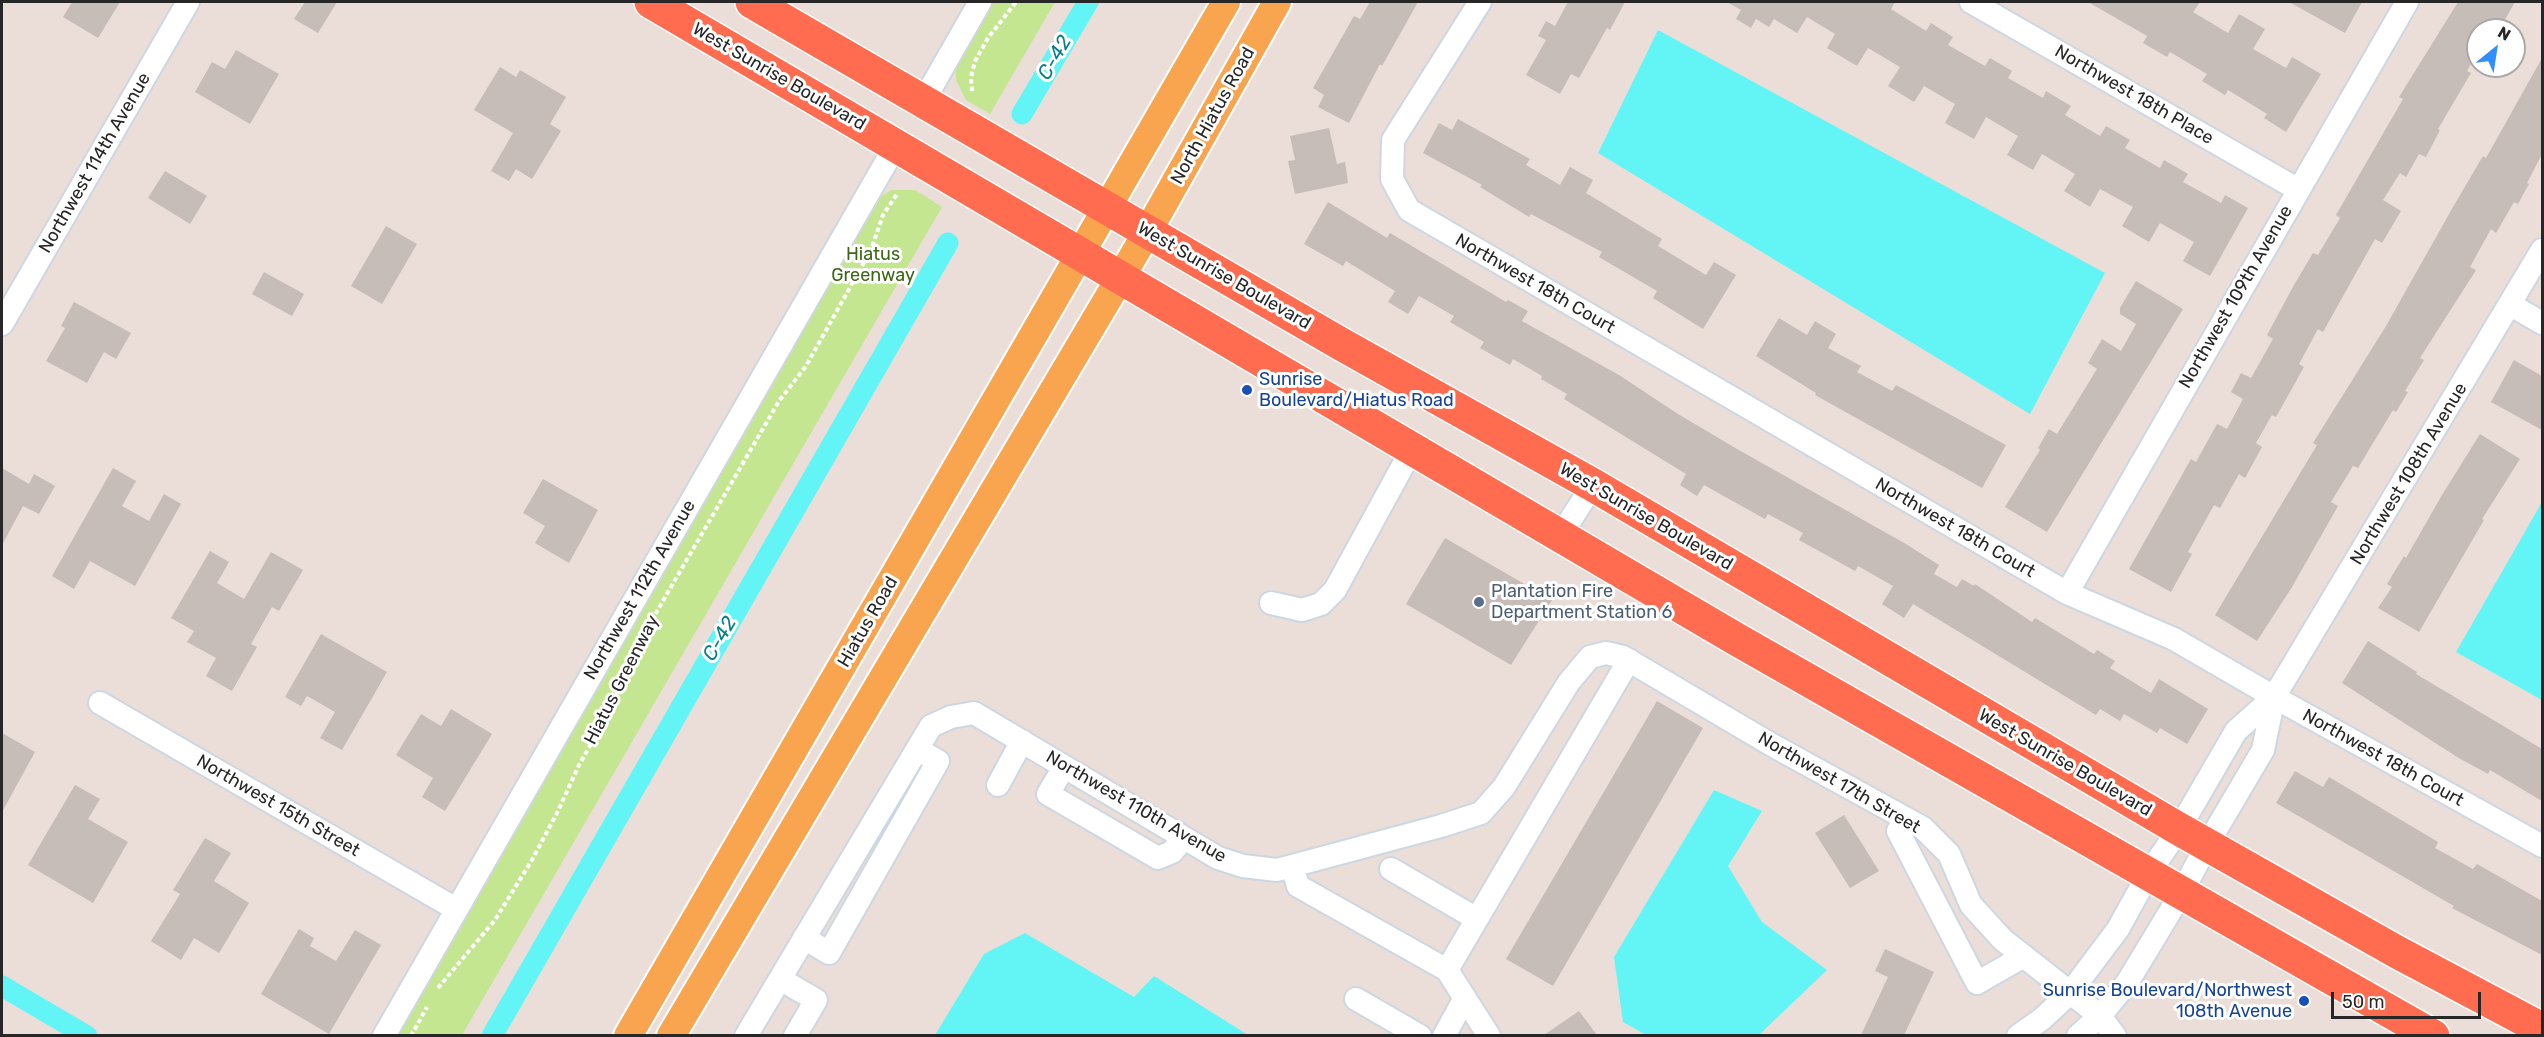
<!DOCTYPE html>
<style>
body{margin:0}
#map{position:relative;width:2544px;height:1037px;overflow:hidden;background:#ebded8;font-family:Rubik,sans-serif}
canvas{display:block}
.frame{position:absolute;inset:0;border:3px solid #272727;pointer-events:none}
.north{position:absolute;left:2466px;top:18px;width:60px;height:60px;box-sizing:border-box;background:#fff;border:2px solid #a9a9a9;border-radius:50%;rotate:30deg;font-size:16px;font-weight:700;line-height:24px;text-align:center;color:#272727}
.north::after{content:'';display:block;margin:auto;width:21px;height:27px;background:#318eff;clip-path:polygon(50% 0,100% 100%,50% 72%,0 100%)}
.scale{position:absolute;left:2331px;top:992px;width:150px;height:27px;box-sizing:border-box;border:3px solid #272727;border-top:0;padding-left:8px;font-size:18px;line-height:21px;white-space:nowrap;color:#272727;-webkit-text-stroke:4px #fff;paint-order:stroke}
</style>
<div id="map">
<canvas width="2544" height="1037"></canvas>
<div class="frame"></div>
<div class="north">N</div>
<div class="scale">50 m</div>
</div>
<script>
const g = document.querySelector('canvas').getContext('2d');
g.lineJoin = 'round';
function paint(path, color) { g.fillStyle = color; g.fill(path, 'evenodd'); }
const toPath = rows => new Path2D(rows.map(r => 'M' + r).join(''));
function stroke(path, color, width, dash) { g.strokeStyle = color; g.lineWidth = width; g.lineCap = dash ? 'butt' : 'round'; g.setLineDash(dash || []); g.stroke(path); }
function write(font, color, halo, rows, align = 'center') {
  g.font = font + ' Rubik,sans-serif'; g.lineWidth = 6; g.setLineDash([]); g.textBaseline = 'middle'; g.strokeStyle = halo; g.fillStyle = color; for (const [text, x, y, turn = 0] of rows) {
    g.save(); g.translate(x, y); g.rotate((+turn || 0) * Math.PI / 180); g.textAlign = isNaN(turn) ? turn : align; if (halo) g.strokeText(text, 0, 0); g.fillText(text, 0, 0); g.restore();
  }
}
paint(toPath([
 [990,2,1055,2,990,114,966,100,956,80,955,63],
 [891,190,915,190,942,207,462,1035,393,1036,875,200]
]), '#c4e690');
paint(toPath([
 [1658,30,2105,273,2030,414,1598,153],
 [2542,502,2542,700,2456,652],
 [1714,790,1762,811,1728,866,1762,922,1827,970,1759,1035,1646,1035,1623,1022,1614,957],
 [1025,933,1134,997,1154,976,1248,1035,935,1035,984,954]
]), '#63f5f5');
stroke(toPath([
 [1022,114,1088,2],
 [2,986,87,1036],
 [492,1036,948,243]
]), '#63f5f5', 21);
paint(toPath([
 [72,2,120,2,98,38,63,17],
 [305,2,337,2,318,33,294,19],
 [1370,2,1418,2,1382,66,1380,64,1349,123,1318,107,1324,95,1313,88,1354,16,1360,19],
 [1568,2,1625,2,1610,30,1607,28,1579,78,1571,74,1560,94,1526,75,1546,40,1538,36,1546,21,1555,26],
 [1727,2,1895,2,1891,9,1926,31,1931,23,1953,37,1948,45,1985,66,1990,58,2012,71,2008,78,2043,98,2046,91,2071,106,2065,115,2100,136,2106,126,2130,140,2125,148,2160,168,2164,160,2188,174,2183,182,2221,203,2225,195,2248,208,2210,276,2183,261,2194,242,2160,223,2149,242,2122,226,2133,207,2100,189,2090,207,2064,191,2075,174,2042,154,2033,170,2007,155,2018,136,1986,117,1974,139,1945,123,1955,104,1924,86,1914,102,1888,86,1900,67,1868,48,1857,66,1827,48,1835,34,1807,17,1797,33,1774,19,1769,27,1756,19,1751,28,1736,19,1741,10],
 [2088,2,2200,2,2193,12,2228,33,2239,14,2265,29,2253,49,2286,68,2292,57,2321,74,2286,132,2264,118,2267,114,2228,90,2225,95,2202,81,2207,74,2170,52,2167,57,2143,43,2147,36],
 [2289,2,2362,2,2345,33],
 [2458,2,2515,2,2499,30,2478,30,2478,52,2467,71,2471,73,2438,129,2440,130,2426,157,2419,154,2406,177,2400,173,2383,200,2401,211,2382,243,2375,239,2323,332,2318,329,2299,364,2304,367,2276,417,2272,415,2256,443,2262,447,2245,478,2239,474,2220,508,2214,505,2188,552,2192,554,2171,592,2129,569,2191,459,2196,462,2217,424,2227,429,2243,399,2231,392,2241,373,2251,378,2273,339,2267,335,2294,285,2313,253,2318,255,2340,218,2336,215,2403,99,2399,97],
 [236,50,279,74,250,124,195,92,212,62,225,69],
 [2542,58,2542,154,2527,183,2529,184,2518,204,2514,202,2496,233,2491,229,2470,267,2476,270,2420,358,2424,360,2405,391,2408,392,2396,412,2393,410,2358,468,2353,466,2331,502,2338,506,2292,587,2257,641,2215,615,2317,445,2313,443,2386,326,2453,207,2483,156,2486,158],
 [500,67,516,77,520,70,566,97,550,124,561,131,532,179,516,169,509,181,491,171,513,133,474,110],
 [1458,119,1530,159,1526,165,1560,185,1570,167,1593,180,1586,193,1662,239,1658,246,1706,275,1714,262,1736,275,1703,329,1653,298,1657,291,1599,257,1602,252,1531,214,1529,217,1480,187,1482,185,1423,153,1439,123,1452,130],
 [1329,128,1337,164,1345,162,1348,183,1295,194,1288,161,1295,160,1290,136],
 [165,171,207,196,190,224,148,198],
 [1328,202,1387,238,1390,233,1506,302,1508,300,1528,311,1522,321,1619,375,1678,414,1737,449,1906,544,1939,565,1934,574,1957,587,1962,579,1974,586,1975,584,2032,622,2035,618,2094,654,2097,650,2115,661,2110,668,2151,693,2159,679,2208,709,2187,744,2160,728,2157,733,2124,714,2120,721,2100,709,2096,715,1913,604,1904,618,1882,604,1893,586,1858,566,1855,571,1799,540,1803,533,1768,514,1765,519,1704,485,1697,496,1680,485,1686,474,1564,399,1567,394,1541,379,1542,376,1513,359,1510,365,1480,348,1484,342,1450,322,1454,316,1419,296,1408,314,1388,302,1395,291,1346,261,1343,266,1304,244],
 [386,226,417,244,382,304,351,286],
 [264,272,304,294,292,316,252,294],
 [2136,281,2183,309,2047,532,2005,507,2040,450,2038,448,2049,429,2057,434,2097,369,2088,363,2102,339,2121,351,2136,324,2120,314,2120,308],
 [74,302,131,333,116,359,104,352,87,383,46,361,65,328,61,326],
 [1779,318,1807,335,1815,321,1836,334,1828,348,1861,366,1857,372,1892,391,1896,385,2006,445,1982,488,1815,395,1816,393,1756,356],
 [2514,360,2542,376,2542,430,2491,402],
 [2480,434,2520,459,2482,519,2484,520,2419,632,2378,608,2392,587,2387,584,2404,556,2406,558,2442,495],
 [2,468,29,484,34,474,55,486,39,514,23,506,2,545],
 [113,468,136,481,122,506,149,521,164,494,181,504,135,586,90,561,74,589,52,576],
 [543,479,598,510,569,563,535,543,545,526,523,513],
 [1445,538,1552,600,1511,665,1406,604],
 [210,551,229,562,217,583,244,599,271,552,303,570,279,611,272,607,251,644,257,647,232,691,206,676,216,658,187,642,194,631,171,618],
 [321,634,387,672,342,750,320,738,335,712,307,696,301,706,285,697],
 [2368,641,2417,672,2416,674,2542,749,2542,801,2490,770,2488,774,2457,757,2342,683],
 [1657,701,1703,728,1553,986,1506,959],
 [451,709,492,734,445,811,422,797,433,778,396,755,421,714,441,726],
 [2,733,35,752,2,812],
 [2295,771,2323,787,2329,777,2438,842,2435,848,2473,869,2477,864,2542,901,2542,955,2452,908,2454,906,2276,803],
 [75,785,100,799,88,819,128,842,93,903,28,865],
 [1844,815,1879,871,1850,888,1815,833],
 [205,838,231,853,214,881,249,903,219,953,194,938,181,960,151,941,180,894,173,890],
 [299,929,314,938,310,946,336,961,355,930,381,945,329,1034,261,994],
 [1885,949,1934,972,1904,1035,1861,1035,1888,977,1875,971],
 [1579,1011,1597,1035,1544,1035]
]), '#c6bcb8');
const minor = toPath([
 [1480,2,1393,140,1392,179,1409,210,2067,593,2174,639,2274,697,2542,846],
 [1971,2,2297,189],
 [924,100,980,2],
 [2511,305,2542,323],
 [2,324,188,2],
 [1560,536,1593,485],
 [2067,593,2407,2],
 [1271,603,1302,610,1321,604,1335,590,1412,449],
 [100,703,456,909],
 [1064,767,1048,794,1158,858,1172,852,1184,838],
 [998,785,1022,741],
 [1905,819,1898,831,1977,983,2024,956],
 [1292,866,1298,886,1447,970,1629,660],
 [1391,869,1477,919],
 [804,938,829,953,938,761,917,749],
 [1447,970,1489,1036],
 [780,979,816,1000,795,1036],
 [1356,999,1420,1036],
 [384,1036,896,145],
 [746,1036,931,726,951,717,974,713,1218,858,1243,866,1277,870,1441,826,1481,813,1504,787,1569,682,1590,657,1606,653,1623,657,1772,745,1923,828,1949,854,1971,905,2003,940,2100,1016,2115,1036],
 [1444,1036,1465,998],
 [2018,1036,2042,1019,2070,993,2118,929,2149,873,2179,829,2236,731,2274,697,2542,250],
 [2078,1036,2100,1016,2127,983,2182,892,2207,845,2263,750,2274,697]
]);
const major = toPath([
 [628,1036,1226,2],
 [671,1036,1148,231,1277,2]
]);
const highway = toPath([
 [651,2,1736,639,2433,1036],
 [752,2,1341,344,1593,485,2179,829,2397,952,2542,1029]
]);
stroke(minor, '#cdd7e2', 26);
stroke(major, '#fff', 32);
stroke(highway, '#fff', 36);
stroke(toPath([
 [972,91,971,77,975,61,988,38,1016,2],
 [438,988,495,920,532,860,557,813,579,765,611,709,635,649,779,401,806,366,871,250,883,215,897,194],
 [411,1036,427,1007]
]), '#fff', 4, [4.5, 3]);
stroke(minor, '#fff', 22);
stroke(major, '#f9a44f', 28);
stroke(highway, '#ff6c4f', 33);
for (const [x, y, r, color] of [
 [1247,390,6,"#1a4fb4"],
 [1479,602,6,"#5c6f8a"],
 [2304,1001,6,"#1a4fb4"]
]) { const dot = new Path2D(); dot.arc(x, y, r, 0, 2 * Math.PI); g.fillStyle = color; g.fill(dot); stroke(dot, '#fff', 2); }
write('18px', '#272727', '#fff', [
 ["West Sunrise Boulevard",779,77,30],
 ["Northwest 18th Place",2134,95,30],
 ["North Hiatus Road",1213,116,-61],
 ["Northwest 114th Avenue",95,163,-60],
 ["West Sunrise Boulevard",1224,276,30],
 ["Northwest 18th Court",1535,284,30],
 ["Northwest 109th Avenue",2236,297,-60],
 ["Northwest 108th Avenue",2409,474,-59],
 ["West Sunrise Boulevard",1646,517,30],
 ["Northwest 18th Court",1955,528,30],
 ["Northwest 112th Avenue",640,590,-60],
 ["Hiatus Road",868,622,-60],
 ["Hiatus Greenway",622,680,-63],
 ["Northwest 18th Court",2383,758,29],
 ["West Sunrise Boulevard",2065,763,30],
 ["Northwest 17th Street",1839,783,30],
 ["Northwest 15th Street",278,806,30],
 ["Northwest 110th Avenue",1136,807,30]
]);
write('18px', '#3c6715', '#fff', [
 ["Hiatus",873,255],
 ["Greenway",873,276]
]);
write('18px', '#164399', '#fff', [
 ["Sunrise",1259,380],
 ["Boulevard/Hiatus Road",1259,401],
 ["Sunrise Boulevard/Northwest",2292,991,"right"],
 ["108th Avenue",2292,1012,"right"]
], 'left');
write('18px', '#4e5e75', '#fff', [
 ["Plantation Fire",1491,592],
 ["Department Station 6",1491,613]
], 'left');
write('italic 20px', '#077f89', '#fff', [
 ["C-42",1055,58,-60],
 ["C-42",720,639,-60]
]);
</script>
